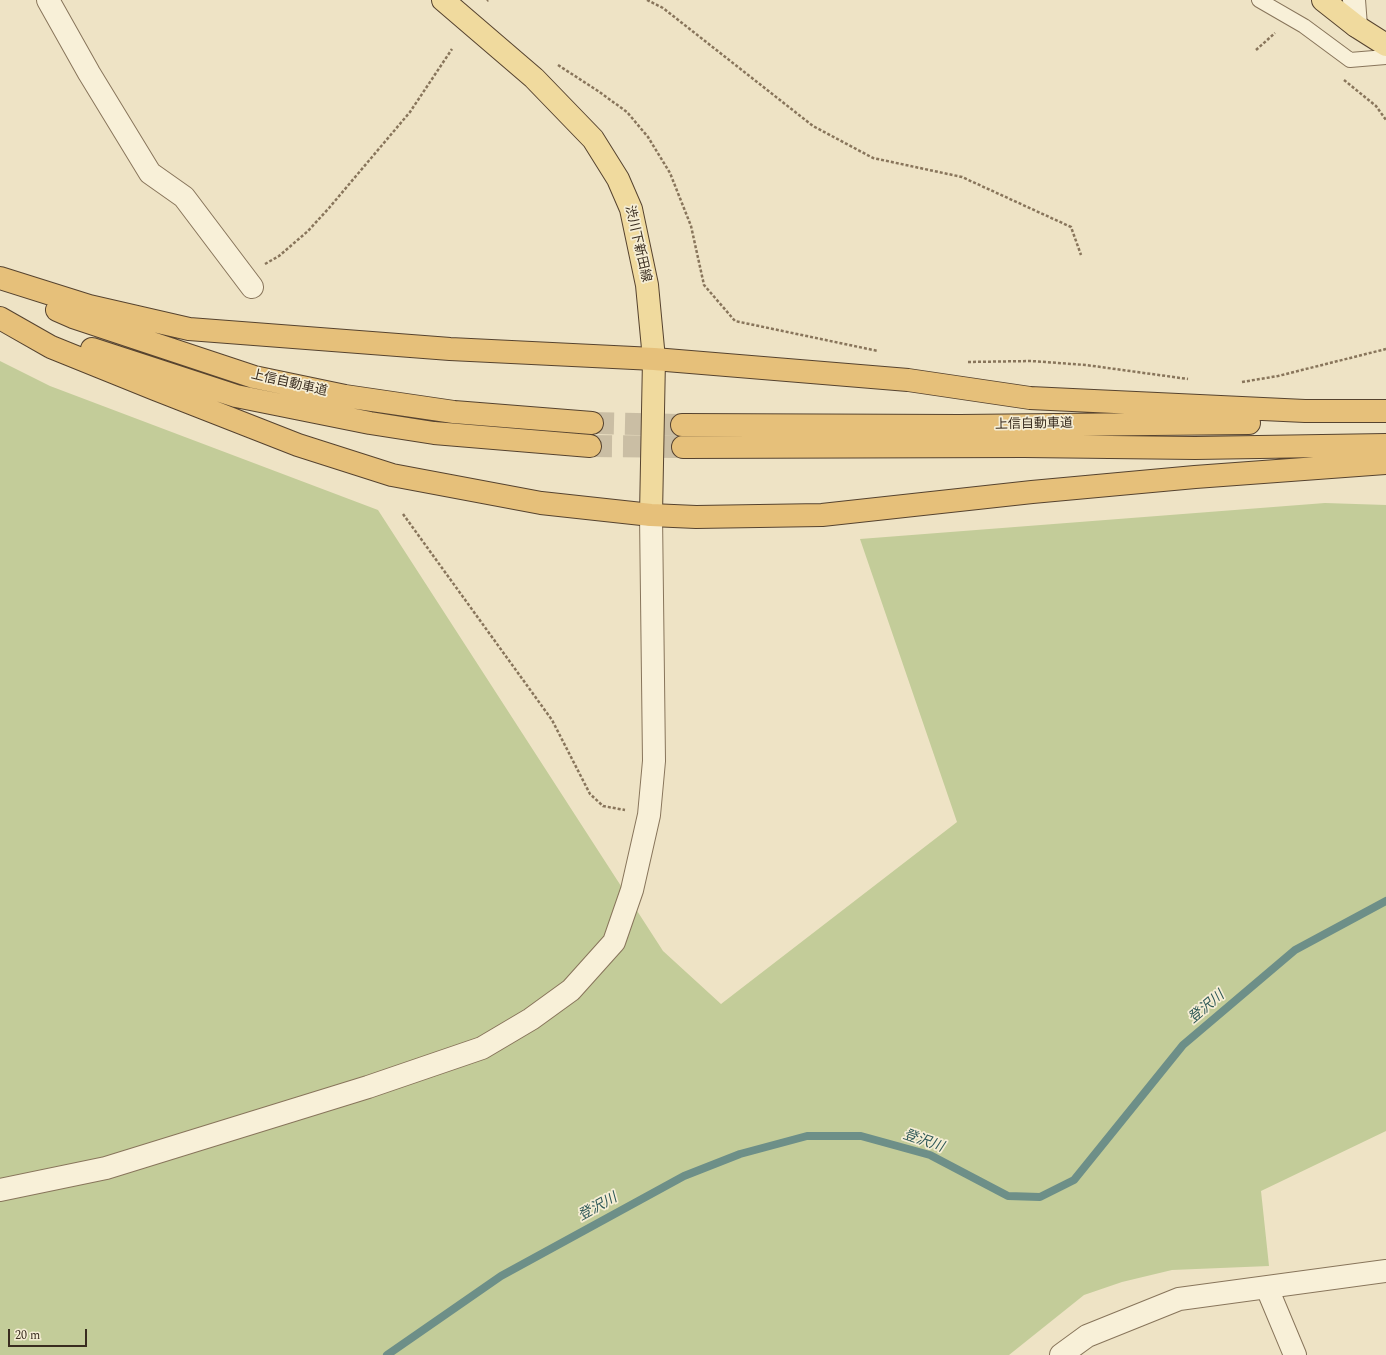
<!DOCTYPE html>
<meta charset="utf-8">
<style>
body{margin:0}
#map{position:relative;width:1386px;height:1355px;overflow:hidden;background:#eee3c5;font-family:Spectral,serif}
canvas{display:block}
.scale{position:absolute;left:8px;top:1329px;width:79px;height:18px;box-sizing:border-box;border:2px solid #392c1f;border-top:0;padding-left:5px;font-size:12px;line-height:14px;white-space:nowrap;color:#392c1f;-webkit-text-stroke:3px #f5edd4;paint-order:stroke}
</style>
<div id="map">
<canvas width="1386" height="1355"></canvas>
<div class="scale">20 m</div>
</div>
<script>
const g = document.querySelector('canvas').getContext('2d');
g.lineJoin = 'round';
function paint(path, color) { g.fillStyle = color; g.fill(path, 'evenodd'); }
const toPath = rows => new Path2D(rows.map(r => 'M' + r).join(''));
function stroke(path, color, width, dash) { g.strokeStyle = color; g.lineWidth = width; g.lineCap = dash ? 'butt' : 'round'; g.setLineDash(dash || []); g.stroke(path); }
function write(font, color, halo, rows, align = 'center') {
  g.font = font + ' Spectral,"Noto Sans JP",serif'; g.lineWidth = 3.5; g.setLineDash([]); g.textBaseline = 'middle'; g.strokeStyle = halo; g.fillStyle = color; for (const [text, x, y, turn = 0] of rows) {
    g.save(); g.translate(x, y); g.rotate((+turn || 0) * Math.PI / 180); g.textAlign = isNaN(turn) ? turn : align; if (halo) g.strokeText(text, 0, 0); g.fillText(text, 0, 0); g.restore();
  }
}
paint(toPath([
 [0,361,50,386,378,510,663,951,721,1004,957,822,860,539,1325,503,1386,505,1386,1131,1261,1191,1269,1266,1172,1270,1122,1282,1084,1295,1009,1355,0,1355]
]), '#c3cc99');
stroke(toPath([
 [387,1355,501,1276,684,1176,740,1154,807,1136,861,1136,930,1155,1008,1196,1040,1197,1074,1180,1183,1045,1295,950,1386,901]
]), '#6d8f88', 8);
stroke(toPath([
 [592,423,682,425],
 [590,446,683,447]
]), '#cabea4', 22, [22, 11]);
const service = toPath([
 [1259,0,1304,26,1350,60,1386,57]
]);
const minor = toPath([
 [48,0,89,73,150,173,184,197,252,287],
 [1354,0,1356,26],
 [1267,1288,1295,1355]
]);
const tertiary = toPath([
 [0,1190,106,1168,368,1087,482,1048,531,1019,571,990,614,942,632,890,649,815,654,761,651,515],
 [1061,1355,1087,1336,1179,1299,1386,1271]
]);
const primary = toPath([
 [443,0,534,78,593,139,618,179,631,209,647,285,654,359,651,515],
 [1323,0,1356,26,1386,45]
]);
const trunk = toPath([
 [0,278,89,306,189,329,450,349,654,359,908,380,1030,398,1305,411,1386,411],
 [57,310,73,317,254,377,345,396,454,412,592,423],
 [0,318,51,347,155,389,298,445,392,475,541,503,651,515,696,517,822,515,1032,492,1195,477,1386,463],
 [92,349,236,396,370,423,434,433,590,446],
 [682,425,960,426,1249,423],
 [683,447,1024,446,1195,448,1386,445]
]);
stroke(service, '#88755b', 16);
stroke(minor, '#88755b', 24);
stroke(tertiary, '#88755b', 24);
stroke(primary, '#56432f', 24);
stroke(trunk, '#56432f', 24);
stroke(toPath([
 [647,0,663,8,813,126,873,158,962,177,1071,227,1081,255],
 [487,1,488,0],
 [1256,50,1275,33],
 [558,65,598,91,627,112,648,137,670,173,691,226,704,285,735,321,878,351],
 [1344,80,1376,106,1386,120],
 [265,264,279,256,308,231,329,208,410,112,452,49],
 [968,362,1031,361,1086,365,1188,379],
 [1242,382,1278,376,1386,349],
 [403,514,552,720,590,794,603,806,625,810]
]), '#88755b', 2.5, [3, 2]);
stroke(service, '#f8f0d8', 14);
stroke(minor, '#f8f0d8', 22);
stroke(tertiary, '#f8f0d8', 22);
stroke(primary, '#f0da9e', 22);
stroke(trunk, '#e6c07a', 22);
write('13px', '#392c1f', '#f5edd4', [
 ["渋川下新田線",637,244,77],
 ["上信自動車道",289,384,13],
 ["上信自動車道",1034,425,-1]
]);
write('italic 14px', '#2e5857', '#f5edd4', [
 ["登沢川",1207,1008,-40],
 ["登沢川",923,1142,19],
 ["登沢川",598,1208,-29]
]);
</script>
